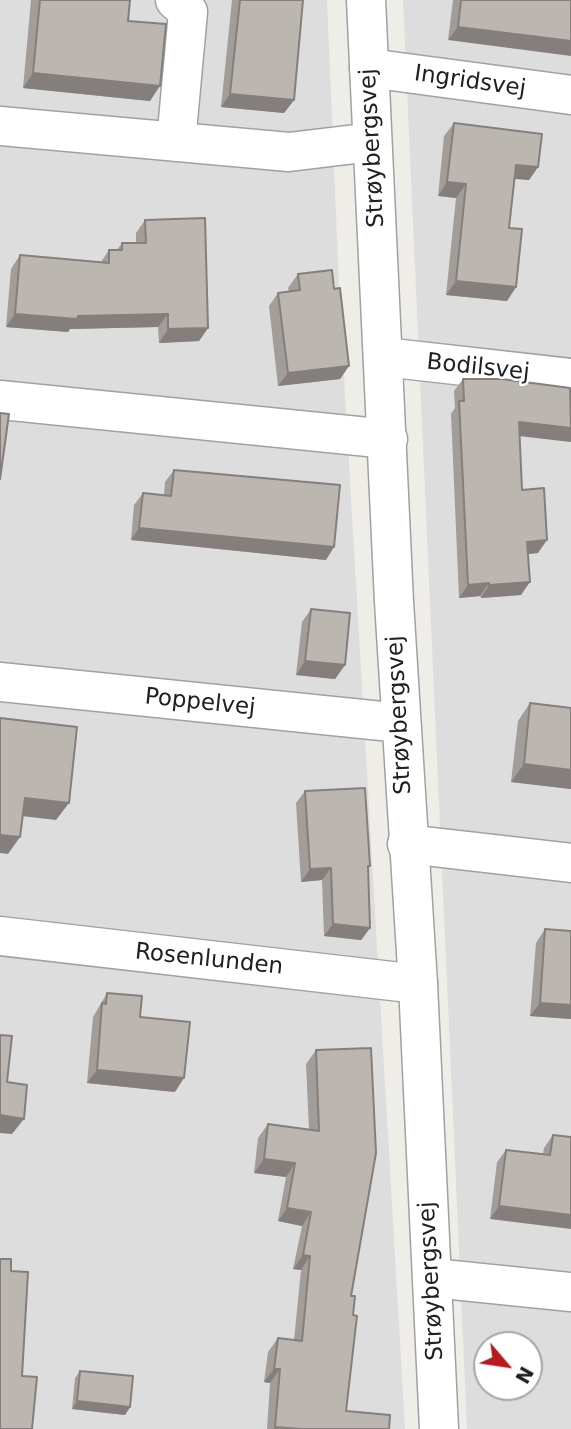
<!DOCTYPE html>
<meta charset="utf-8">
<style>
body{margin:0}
#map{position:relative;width:571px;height:1429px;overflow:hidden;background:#efede8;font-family:"DejaVu Sans",sans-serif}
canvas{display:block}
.north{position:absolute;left:473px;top:1331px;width:70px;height:70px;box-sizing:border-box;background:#fff;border:2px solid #a6a6a6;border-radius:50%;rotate:119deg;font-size:19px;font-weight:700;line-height:28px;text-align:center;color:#202020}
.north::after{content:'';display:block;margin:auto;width:24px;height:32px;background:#b7191d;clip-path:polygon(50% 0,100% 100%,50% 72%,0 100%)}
</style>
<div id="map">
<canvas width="571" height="1429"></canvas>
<div class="north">N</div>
</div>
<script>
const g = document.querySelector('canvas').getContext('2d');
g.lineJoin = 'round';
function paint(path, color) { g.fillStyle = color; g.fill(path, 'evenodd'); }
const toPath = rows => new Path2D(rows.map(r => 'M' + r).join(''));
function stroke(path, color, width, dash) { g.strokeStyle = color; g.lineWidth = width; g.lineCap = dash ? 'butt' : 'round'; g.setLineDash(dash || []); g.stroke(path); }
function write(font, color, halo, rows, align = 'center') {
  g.font = font + ' "DejaVu Sans",sans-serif'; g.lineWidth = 5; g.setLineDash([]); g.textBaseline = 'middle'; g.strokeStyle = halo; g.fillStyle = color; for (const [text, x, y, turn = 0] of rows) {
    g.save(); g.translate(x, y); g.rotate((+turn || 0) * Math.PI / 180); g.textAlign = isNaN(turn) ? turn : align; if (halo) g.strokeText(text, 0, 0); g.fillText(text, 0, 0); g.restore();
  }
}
paint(toPath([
 [0,0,327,0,340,308,405,1429,0,1429],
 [403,0,571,0,571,1429,467,1429],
 [487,1345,529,1345,529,1387,487,1387]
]), '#dedddd');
const minor = toPath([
 [175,0,188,12,176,142],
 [369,68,571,95],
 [0,126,289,152,372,142],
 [384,357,571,378],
 [0,400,388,439],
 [0,682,401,723],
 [407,844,571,863],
 [0,936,418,984],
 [433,1278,571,1292]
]);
const tertiary = toPath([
 [366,0,394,602,418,984,439,1429]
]);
stroke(minor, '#a1a1a1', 41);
stroke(tertiary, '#a1a1a1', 41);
stroke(minor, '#fff', 38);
stroke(tertiary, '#fff', 38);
paint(toPath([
 [31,0,130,0,128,21,150,101,23,88],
 [232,0,303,0,294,100,284,113,221,107],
 [453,0,571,0,448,40],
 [454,123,538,167,529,180,515,179,509,228,516,287,507,301,446,295,456,198,438,196,444,136],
 [145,220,208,328,199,341,159,343,158,327,70,329,68,332,6,327,11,269,20,255,101,262,109,250,117,250,122,243,136,243,136,233],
 [298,274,334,289,349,366,340,379,278,386,269,306,278,293,289,292,288,288],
 [463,379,519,436,522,490,538,553,528,554,521,595,481,598,480,596,459,598,451,414,455,408,454,391],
 [174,470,326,560,131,540,134,505,143,493,164,495,165,482],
 [311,609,345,665,335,679,296,675,302,622],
 [530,703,571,708,571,789,511,782,518,721],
 [305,791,370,866,368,869,370,928,361,940,324,936,322,880,301,882,296,803],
 [545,929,571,931,571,1019,530,1016,536,943],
 [107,993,140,1017,175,1092,87,1083,93,1017],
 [316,1050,353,1315,346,1411,389,1429,267,1429,270,1383,264,1382,268,1352,278,1338,294,1340,301,1270,293,1269,302,1226,278,1221,286,1177,254,1173,258,1138,268,1124,309,1130,306,1064],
 [553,1135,571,1137,490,1219,497,1162,506,1150,543,1154,544,1148],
 [80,1371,130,1407,125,1415,72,1409,75,1378]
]), '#a29d98');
paint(toPath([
 [458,27,571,41,571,56,448,40],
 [33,73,160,86,150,101,23,88],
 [230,94,294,100,284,113,221,107],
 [516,165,538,167,529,180,507,178],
 [447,182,466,184,456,198,438,196],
 [456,281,516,287,507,301,446,295],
 [15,314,78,316,168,314,158,327,70,329,68,332,6,327],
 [208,328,199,341,159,343,168,329],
 [349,366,340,379,278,386,288,373],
 [519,422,571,428,571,442,510,435],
 [139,528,334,547,326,560,131,540],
 [547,540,538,553,518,555,527,542],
 [530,582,521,595,481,598,489,585],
 [489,583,480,596,459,598,468,585],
 [305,661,345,665,335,679,296,675],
 [524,764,571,770,571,789,511,782],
 [25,798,69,803,56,820,13,815],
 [0,835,20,837,8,854,0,853],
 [331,868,322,880,301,882,310,869],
 [333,924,370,928,361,940,324,936],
 [540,1003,571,1005,571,1019,530,1016],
 [97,1070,184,1078,175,1092,87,1083],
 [0,1115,24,1119,12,1134,0,1133],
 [264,1159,295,1163,286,1177,254,1173],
 [499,1206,571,1215,571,1229,490,1219],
 [287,1208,311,1212,302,1226,278,1221],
 [303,1255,310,1256,301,1270,293,1269],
 [274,1369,280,1369,270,1383,264,1382],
 [77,1401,130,1407,125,1415,72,1409],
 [275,1427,300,1428,273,1429]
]), '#847f7c');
const building = toPath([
 [40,0,130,0,128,21,166,24,160,86,33,73,40,0],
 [240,0,303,0,294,100,230,94,240,0],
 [461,0,571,0,571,41,458,27,461,0],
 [454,123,542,134,538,167,516,165,509,228,522,229,516,287,456,281,466,184,447,182,454,123],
 [205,218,208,328,168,329,168,314,78,316,77,319,15,314,20,255,109,263,109,250,122,250,122,243,146,243,145,220,205,218],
 [332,270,334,289,340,288,349,366,288,373,278,293,300,290,298,274,332,270],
 [463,379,502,379,570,388,571,428,519,422,522,490,544,488,547,540,527,542,530,582,489,585,489,583,468,585,459,401,464,401,463,379],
 [0,413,9,414,0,479,0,413],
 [174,470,340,485,334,547,139,528,143,493,171,496,174,470],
 [311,609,350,613,345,665,305,661,311,609],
 [530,703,571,708,571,770,524,764,530,703],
 [0,718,77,727,69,803,25,798,20,837,0,835,0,718],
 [365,788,370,866,368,866,370,928,333,924,331,868,310,869,305,791,365,788],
 [545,929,571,931,571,1005,540,1003,545,929],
 [107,993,142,996,140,1017,190,1022,184,1078,97,1070,102,1003,106,1004,107,993],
 [0,1035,12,1036,7,1082,27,1085,24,1119,0,1115,0,1035],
 [371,1048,376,1153,351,1296,355,1296,353,1315,357,1316,346,1411,390,1415,389,1429,300,1429,275,1427,280,1369,274,1369,278,1338,302,1341,310,1256,303,1255,311,1212,287,1208,295,1163,264,1159,268,1124,319,1131,316,1050,371,1048],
 [553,1135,571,1137,571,1215,499,1206,506,1150,550,1155,553,1135],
 [0,1259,11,1259,11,1271,28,1272,22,1376,37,1377,32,1429,0,1429,0,1259],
 [80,1371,133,1376,130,1407,77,1401,80,1371]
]);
paint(building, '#bcb6b1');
stroke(building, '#847f7c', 2);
write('23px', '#202020', '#fff', [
 ["Ingridsvej",470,82,8],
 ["Strøybergsvej",373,148,-93],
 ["Bodilsvej",478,368,6],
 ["Poppelvej",200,703,6],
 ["Strøybergsvej",400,715,-93],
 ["Rosenlunden",209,960,6],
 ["Strøybergsvej",432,1281,-93]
]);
</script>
